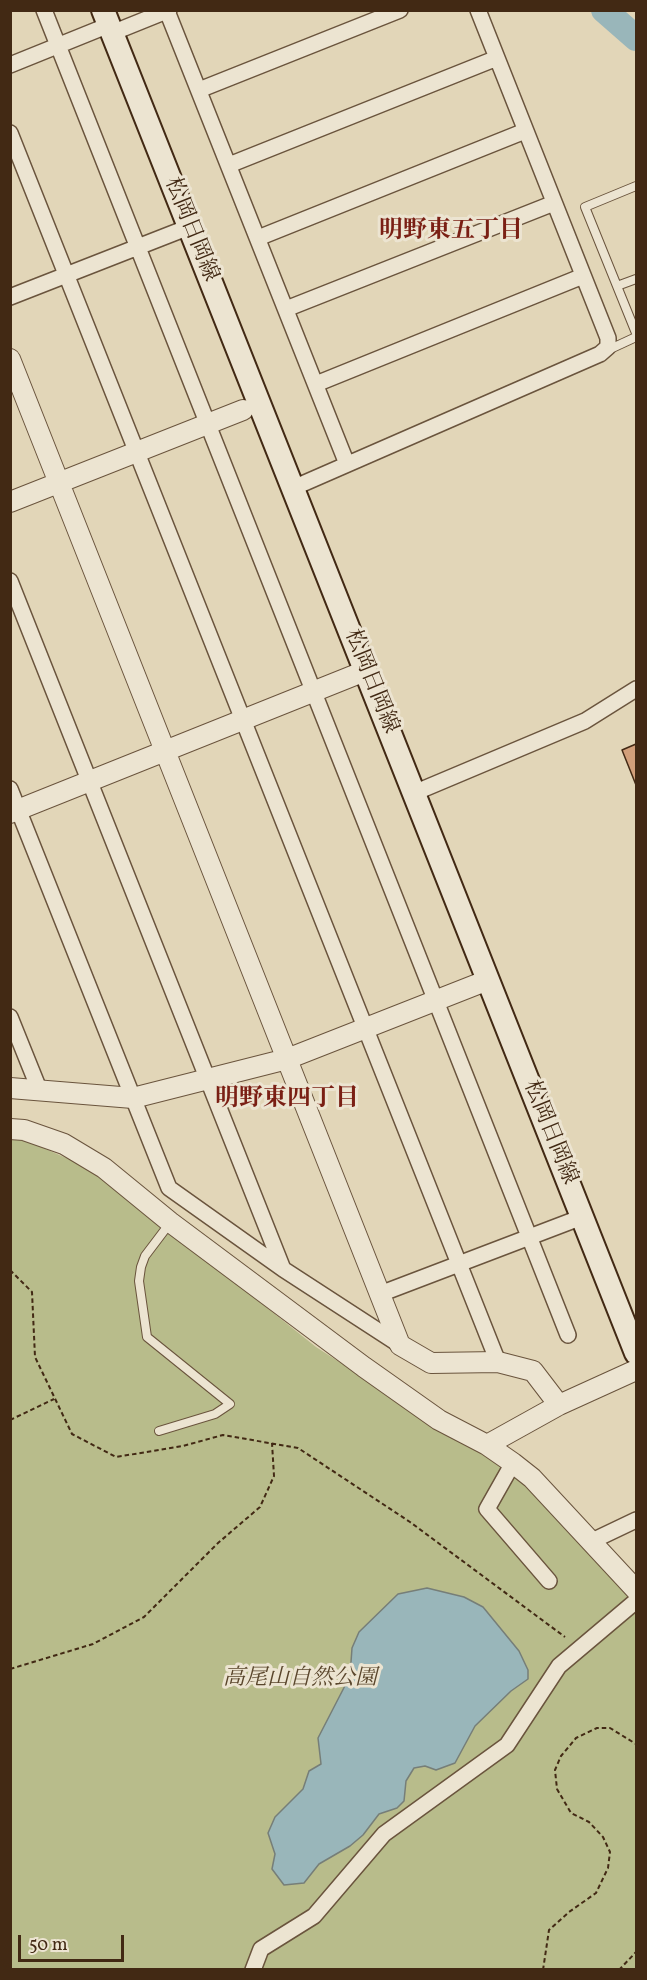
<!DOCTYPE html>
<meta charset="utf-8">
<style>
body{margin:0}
#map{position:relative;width:647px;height:1980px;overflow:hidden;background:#e2d6b8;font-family:Vollkorn,serif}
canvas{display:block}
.frame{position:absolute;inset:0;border:12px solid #422914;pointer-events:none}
.scale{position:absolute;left:18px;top:1935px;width:106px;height:27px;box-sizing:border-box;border:3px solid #422914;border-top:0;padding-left:8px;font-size:18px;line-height:21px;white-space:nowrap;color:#422914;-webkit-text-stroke:4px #ece4d1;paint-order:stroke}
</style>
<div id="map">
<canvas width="647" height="1980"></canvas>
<div class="frame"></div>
<div class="scale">50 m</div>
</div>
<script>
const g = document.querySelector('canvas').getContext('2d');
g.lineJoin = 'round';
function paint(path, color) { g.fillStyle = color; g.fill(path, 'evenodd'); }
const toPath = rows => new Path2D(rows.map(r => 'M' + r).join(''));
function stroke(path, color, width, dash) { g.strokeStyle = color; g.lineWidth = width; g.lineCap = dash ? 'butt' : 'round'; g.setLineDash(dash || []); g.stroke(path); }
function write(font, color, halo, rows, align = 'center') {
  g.font = font + ' Vollkorn,"Noto Serif JP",serif'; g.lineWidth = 6; g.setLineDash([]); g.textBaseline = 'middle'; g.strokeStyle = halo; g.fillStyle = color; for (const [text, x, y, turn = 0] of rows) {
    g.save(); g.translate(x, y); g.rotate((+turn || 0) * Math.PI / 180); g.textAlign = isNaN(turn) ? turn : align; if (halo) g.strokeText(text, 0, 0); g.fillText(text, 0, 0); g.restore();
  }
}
paint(toPath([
 [10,1138,25,1140,96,1171,316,1347,515,1475,627,1592,636,1597,636,1969,11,1969]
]), '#b8bc8b');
const water = toPath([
 [427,1588,464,1597,483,1607,519,1651,528,1670,528,1679,511,1691,475,1726,455,1763,436,1770,425,1766,414,1768,406,1781,404,1801,397,1808,379,1814,363,1835,350,1846,319,1864,304,1883,284,1885,272,1869,275,1854,268,1833,275,1817,303,1789,309,1771,321,1764,318,1738,350,1676,352,1648,359,1632,398,1594,427,1588]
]);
paint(water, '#99b6ba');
stroke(water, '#767e78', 1.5);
stroke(toPath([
 [604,10,636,38]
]), '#99b6ba', 26);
const building = toPath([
 [636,744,636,785,622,750,636,744]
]);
paint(building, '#d29f7a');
stroke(building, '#422914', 1.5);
const service = toPath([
 [636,186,585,207,636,333],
 [617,286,636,279],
 [608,350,636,337],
 [159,1431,215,1414,230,1404,147,1337,139,1281,141,1267,145,1256,170,1223]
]);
const minor = toPath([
 [44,10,568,1335],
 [167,11,347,464],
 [112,33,169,10],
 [10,65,109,25],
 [199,90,400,10],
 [10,133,498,1362],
 [229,165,497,58],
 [258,238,525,131],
 [10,297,189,227],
 [286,309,554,203],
 [316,384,583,276],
 [293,488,600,354,608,347,608,338,478,10],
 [10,581,283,1269],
 [10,789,169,1188,283,1269,400,1345],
 [414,793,585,721,636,689],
 [10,1017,39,1089],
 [380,1294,582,1217],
 [513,1463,487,1509,549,1581],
 [592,1541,636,1520],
 [253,1970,261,1949,314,1916,384,1834,507,1745,559,1666,636,1601]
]);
const tertiary = toPath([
 [10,359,400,1345,431,1363,498,1362,533,1371,559,1405],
 [10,502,243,410],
 [10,813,365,671],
 [10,1088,133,1098,287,1059,488,980],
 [10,1129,24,1130,64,1144,104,1168,170,1222,364,1367,439,1420,487,1445,513,1463,532,1478,636,1590],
 [487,1445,559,1405,636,1370]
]);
const secondary = toPath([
 [103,10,636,1353]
]);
stroke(service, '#6a543d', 10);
stroke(minor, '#6a543d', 18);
stroke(tertiary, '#6a543d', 22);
stroke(secondary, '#422914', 26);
stroke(toPath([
 [10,1270,32,1292,35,1357,72,1434,116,1457,183,1446,223,1435,298,1448,410,1522,565,1637],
 [10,1420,54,1399],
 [10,1669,93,1644,144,1617,218,1543,260,1507,274,1476,272,1443],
 [543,1970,549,1930,569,1912,596,1893,608,1868,610,1852,603,1837,589,1822,571,1813,557,1789,555,1770,561,1756,576,1738,597,1728,610,1728,636,1744],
 [619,1970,636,1952]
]), '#422914', 2, [4.5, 3]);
stroke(service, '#ece4d1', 8);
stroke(minor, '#ece4d1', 15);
stroke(tertiary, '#ece4d1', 20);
stroke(secondary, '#ece4d1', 22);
write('22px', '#422914', '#ece4d1', [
 ["松岡日岡線",190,230,68],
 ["松岡日岡線",370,682,68],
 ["松岡日岡線",549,1133,68]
]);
write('italic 22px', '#5a462c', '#ece4d1', [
 ["高尾山自然公園",300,1680]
]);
write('bold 24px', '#7a1f14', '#ece4d1', [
 ["明野東五丁目",451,233],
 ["明野東四丁目",287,1101]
]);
</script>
